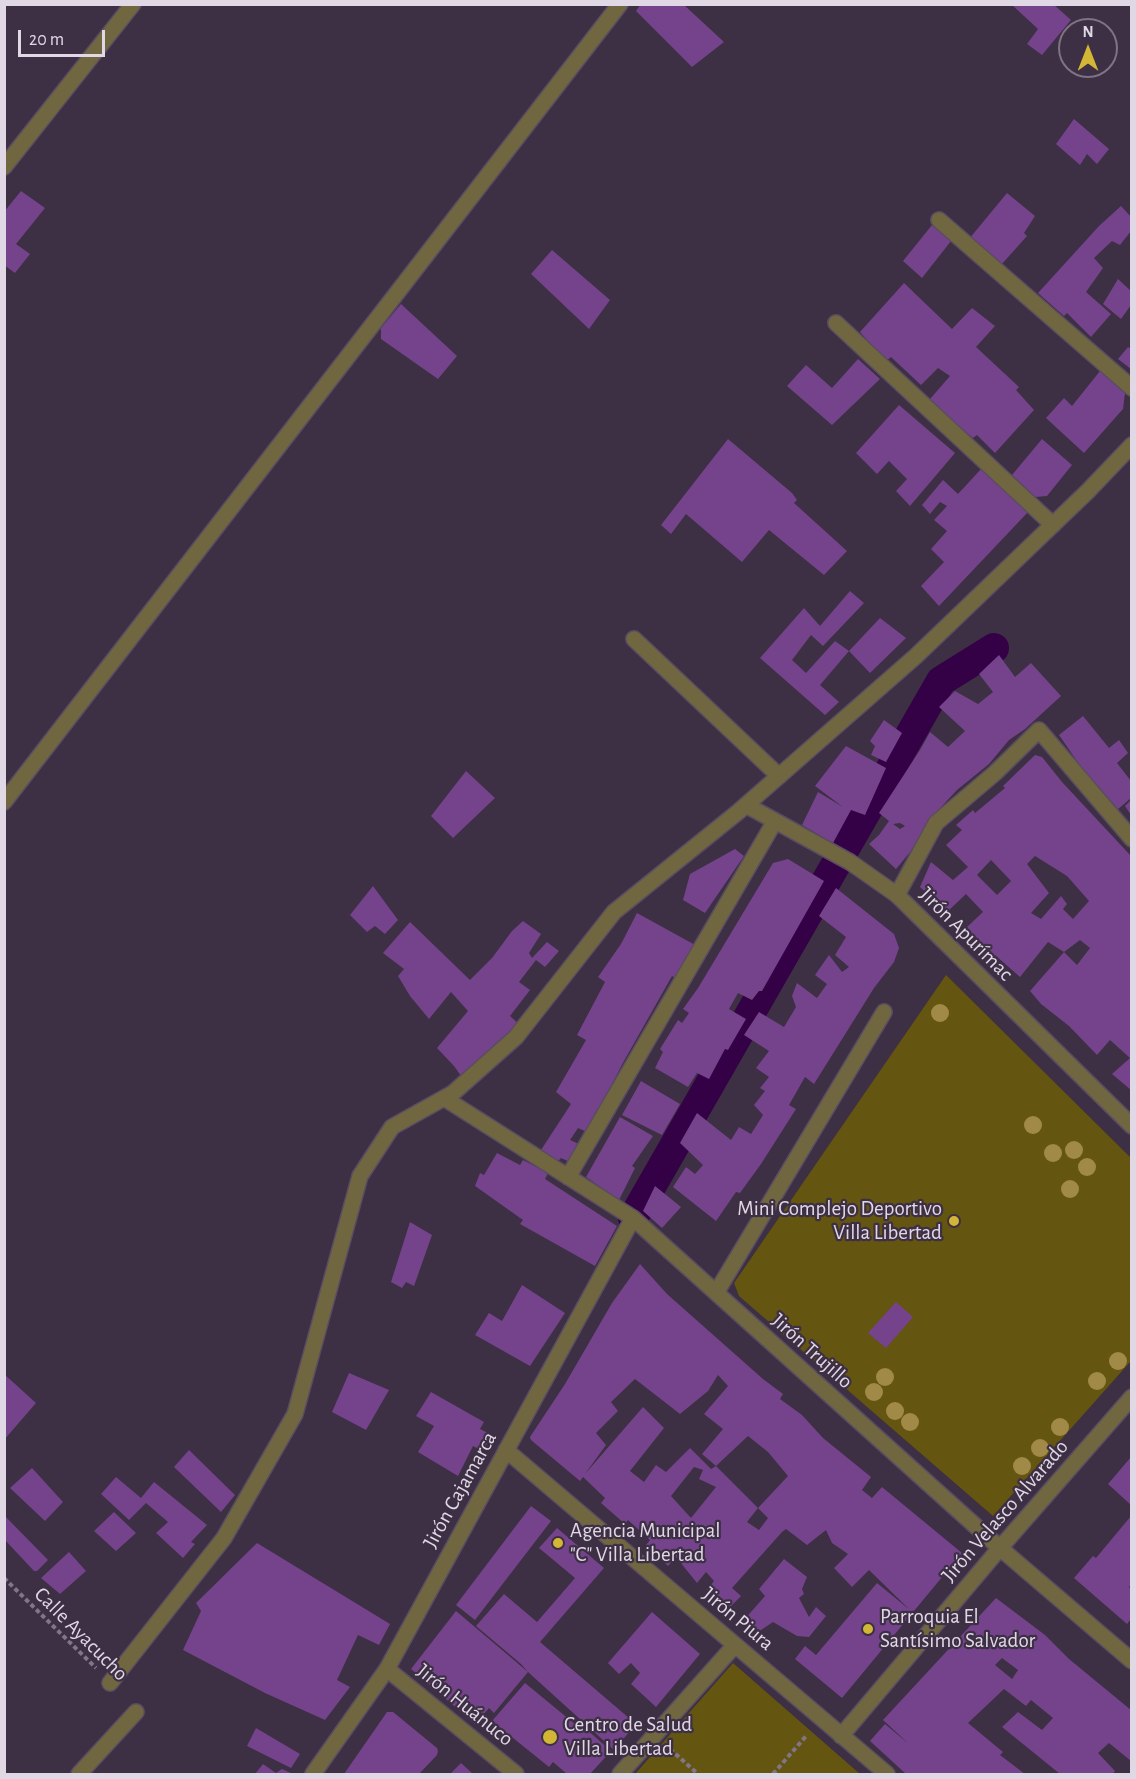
<!DOCTYPE html>
<meta charset="utf-8">
<style>
body{margin:0}
#map{position:relative;width:1136px;height:1779px;overflow:hidden;background:#3d2f44;font-family:"Alegreya Sans",sans-serif}
canvas{display:block}
.frame{position:absolute;inset:0;border:6px solid #e1d8e6;pointer-events:none}
.north{position:absolute;left:1058px;top:18px;width:60px;height:60px;box-sizing:border-box;background:#3d2f44;border:2px solid #7f7385;border-radius:50%;rotate:0deg;font-size:16px;font-weight:700;line-height:24px;text-align:center;color:#e1d8e6}
.north::after{content:'';display:block;margin:auto;width:21px;height:27px;background:#d3b635;clip-path:polygon(50% 0,100% 100%,50% 72%,0 100%)}
.scale{position:absolute;left:18px;top:30px;width:87px;height:27px;box-sizing:border-box;border:3px solid #e1d8e6;border-top:0;padding-left:8px;font-size:18px;line-height:21px;white-space:nowrap;color:#e1d8e6;-webkit-text-stroke:4px #3d2f44;paint-order:stroke}
</style>
<div id="map">
<canvas width="1136" height="1779"></canvas>
<div class="frame"></div>
<div class="north">N</div>
<div class="scale">20 m</div>
</div>
<script>
const g = document.querySelector('canvas').getContext('2d');
g.lineJoin = 'round';
function paint(path, color) { g.fillStyle = color; g.fill(path, 'evenodd'); }
const toPath = rows => new Path2D(rows.map(r => 'M' + r).join(''));
function stroke(path, color, width, dash) { g.strokeStyle = color; g.lineWidth = width; g.lineCap = dash ? 'butt' : 'round'; g.setLineDash(dash || []); g.stroke(path); }
function write(font, color, halo, rows, align = 'center') {
  g.font = font + ' "Alegreya Sans",sans-serif'; g.lineWidth = 4.5; g.setLineDash([]); g.textBaseline = 'middle'; g.strokeStyle = halo; g.fillStyle = color; for (const [text, x, y, turn = 0] of rows) {
    g.save(); g.translate(x, y); g.rotate((+turn || 0) * Math.PI / 180); g.textAlign = isNaN(turn) ? turn : align; if (halo) g.strokeText(text, 0, 0); g.fillText(text, 0, 0); g.restore();
  }
}
paint(toPath([
 [946,975,1131,1158,1131,1361,993,1516,739,1296,734,1283],
 [733,1663,860,1774,635,1774]
]), '#645510');
stroke(toPath([
 [633,1218,941,681,994,648]
]), '#340046', 30);
paint(toPath([
 [641,4,683,4,724,42,692,67,636,11],
 [1011,4,1053,4,1071,20,1042,55,1027,44,1038,29],
 [1074,119,1109,149,1097,164,1087,154,1080,165,1056,144],
 [21,191,45,208,16,244,30,254,15,273,4,265,4,212],
 [1007,193,1035,216,1024,233,1027,236,1001,265,969,239],
 [1121,206,1131,217,1131,231,1120,245,1112,241,1094,258,1103,268,1086,292,1111,314,1091,337,1067,313,1064,316,1038,293,1099,226],
 [932,225,951,241,922,278,903,261],
 [552,250,610,300,589,329,531,274],
 [1118,279,1131,291,1131,305,1121,319,1103,304],
 [904,283,952,329,972,308,995,326,976,347,1019,387,1016,390,1034,410,995,453,977,435,973,438,949,418,930,399,950,376,938,368,921,385,891,357,886,361,860,332],
 [401,304,457,356,438,379,381,339,381,328],
 [1128,347,1131,349,1131,369,1118,359],
 [858,359,880,379,832,425,787,386,806,365,832,388],
 [1100,371,1125,393,1123,409,1084,453,1046,418,1064,398,1072,406],
 [899,405,955,453,910,506,896,491,907,479,889,461,877,474,856,453],
 [728,439,792,493,797,500,794,503,847,551,824,575,769,530,742,562,686,514,671,534,661,525],
 [1042,439,1072,465,1047,496,1035,497,1012,475],
 [981,469,1029,511,939,606,921,586,944,562,931,549,947,531,934,520,947,506,940,502,930,514,922,505,943,480,958,494],
 [850,591,864,603,823,646,811,635,792,660,806,673,835,641,849,651,820,685,839,702,825,715,760,658,804,608,820,626],
 [880,618,906,638,870,673,849,651],
 [999,655,1015,677,1031,663,1061,696,1025,729,1009,740,989,764,957,790,931,818,911,851,896,869,869,844,879,835,889,821,879,813,920,750,930,732,948,747,965,731,939,707,955,691,978,704,993,692,979,674],
 [900,823,905,826,900,829,893,824],
 [1083,716,1109,748,1119,740,1128,753,1117,763,1131,781,1131,798,1117,810,1083,770,1059,735],
 [884,720,902,733,886,762,871,755,875,746,870,741],
 [846,746,886,768,865,815,851,810,833,843,802,825,818,792,843,807,815,786],
 [1035,755,1042,757,1062,782,1131,856,1131,1090,1112,1074,1130,1058,1110,1040,1097,1055,1069,1026,1041,1004,1030,991,1064,952,1048,942,1020,977,995,955,991,959,967,927,983,912,966,894,947,912,920,887,931,862,953,880,968,867,946,845,962,830,956,825,973,810,975,813,1005,788,1003,786],
 [1035,856,1067,876,1089,901,1073,919,1063,909,1067,904,1061,896,1041,919,1031,913,1049,893,1027,864],
 [991,860,1011,881,997,895,977,875],
 [1080,940,1090,948,1077,965,1064,952],
 [466,771,495,798,453,838,431,816],
 [1131,800,1131,815,1125,806],
 [735,849,744,856,705,913,683,900,690,874],
 [788,859,824,881,762,991,759,991,752,1000,738,993,729,1009,746,1019,728,1050,725,1049,709,1079,697,1073,688,1087,655,1068,663,1052,660,1049,678,1020,682,1023,689,1013,683,1009,698,988,773,863],
 [373,886,398,920,385,934,375,926,367,932,350,915],
 [836,888,894,934,899,948,894,962,874,988,814,1084,805,1077,789,1105,796,1109,761,1164,740,1193,736,1192,716,1221,673,1187,686,1167,695,1174,703,1165,680,1143,697,1113,731,1140,739,1127,751,1134,763,1115,754,1105,765,1091,760,1088,769,1077,756,1068,769,1051,744,1035,759,1012,784,1027,796,1007,792,996,797,983,817,998,827,984,815,975,829,955,842,972,849,967,835,955,846,937,819,916],
 [637,913,697,946,677,979,672,976,624,1061,587,1132,578,1128,570,1140,579,1144,570,1162,561,1158,558,1161,541,1150,571,1104,556,1092,586,1040,577,1035,605,982,598,977,621,944],
 [523,921,541,934,529,953,532,958,547,942,559,951,545,967,536,960,519,982,530,990,510,1016,521,1026,464,1080,454,1066,437,1048,468,1011,451,992,429,1019,410,996,398,976,404,969,383,953,410,922,470,980,492,958,512,931],
 [641,1081,680,1104,662,1135,622,1115],
 [620,1117,653,1136,632,1166,635,1168,619,1200,586,1177],
 [497,1153,520,1165,523,1160,548,1173,545,1179,617,1226,595,1266,520,1224,523,1220,475,1186,480,1173,484,1175],
 [655,1186,681,1207,662,1228,643,1211],
 [410,1222,432,1235,414,1286,406,1282,402,1288,391,1282],
 [640,1264,667,1294,763,1379,783,1394,780,1399,802,1415,823,1438,871,1477,862,1490,872,1498,882,1487,962,1553,842,1698,795,1659,805,1646,816,1655,877,1583,910,1610,869,1570,852,1587,834,1568,848,1554,832,1543,826,1530,807,1545,786,1529,782,1532,732,1588,741,1596,729,1608,707,1590,714,1581,706,1572,697,1583,676,1557,668,1566,646,1545,650,1540,628,1520,625,1524,601,1503,605,1498,583,1477,580,1481,531,1440,530,1437,565,1384,612,1303],
 [718,1375,728,1386,704,1414,723,1429,702,1454,716,1466,748,1436,768,1452,788,1476,758,1508,716,1466,711,1469,690,1448,666,1472,656,1465,644,1482,630,1471,664,1428,643,1407,585,1474,606,1445,596,1433,618,1411,611,1402,635,1379,680,1414,708,1391],
 [694,1467,703,1470,699,1479,716,1487,691,1518,671,1496],
 [758,1508,768,1518,759,1530,747,1522],
 [522,1285,565,1313,530,1366,475,1335,489,1313,502,1321],
 [896,1302,913,1317,886,1348,868,1333],
 [349,1373,389,1390,366,1430,332,1412],
 [4,1374,36,1403,4,1440],
 [431,1392,484,1422,480,1429,492,1435,483,1451,473,1446,458,1476,418,1452,434,1426,416,1416],
 [189,1450,235,1495,221,1512,174,1467],
 [1131,1457,1131,1505,1108,1484],
 [32,1468,63,1502,45,1521,10,1488],
 [116,1477,141,1498,154,1482,207,1525,191,1542,195,1544,183,1558,156,1533,168,1522,146,1503,129,1520,101,1494],
 [531,1506,551,1521,475,1620,456,1605],
 [114,1512,136,1533,116,1551,94,1531],
 [4,1515,48,1560,37,1571,34,1571,4,1539],
 [1131,1516,1131,1584,1129,1587,1131,1590,1131,1619,1127,1624,1074,1578,1093,1556,1096,1558],
 [557,1528,604,1568,540,1642,636,1724,614,1750,528,1672,521,1664,476,1626,504,1594,537,1622,575,1578,539,1548],
 [257,1543,390,1624,379,1645,358,1635,337,1680,350,1687,325,1720,265,1693,183,1650,201,1611,196,1603],
 [69,1552,86,1571,60,1594,41,1578],
 [784,1559,807,1577,802,1589,804,1594,799,1598,809,1617,816,1607,826,1616,809,1637,797,1636,773,1622,755,1634,743,1621,765,1596,759,1589],
 [996,1598,1045,1635,1069,1659,1131,1710,1131,1761,1109,1743,1098,1753,1115,1771,1113,1774,1060,1774,1002,1727,1018,1712,1042,1730,1053,1718,1031,1700,1026,1706,1004,1689,968,1723,1003,1752,1000,1755,1025,1774,906,1774,870,1741,885,1724,909,1744,883,1720],
 [1002,1658,1018,1670,1012,1679,995,1665],
 [456,1611,528,1672,494,1713,489,1708,475,1724,411,1669],
 [652,1612,700,1654,656,1707,631,1684,640,1673,631,1663,619,1674,608,1663],
 [525,1683,581,1729,584,1727,611,1751,590,1774,567,1774,553,1762,549,1767,492,1721],
 [387,1712,393,1712,437,1748,438,1751,437,1755,419,1774,344,1774],
 [256,1728,300,1754,291,1768,247,1746],
 [461,1763,473,1774,450,1774],
 [263,1764,276,1773,282,1769,293,1774,255,1774]
]), '#75438b');
const service = toPath([
 [4,167,133,4],
 [634,639,779,776],
 [4,802,620,4]
]);
const minor = toPath([
 [939,220,1132,388],
 [836,323,1053,525],
 [746,805,850,862,897,895,1132,1126],
 [897,895,936,823,995,773,1039,730,1132,839],
 [444,1098,633,1218,1000,1548,1132,1661],
 [568,1177,775,821],
 [716,1293,884,1012],
 [506,1450,887,1774],
 [387,1669,516,1774],
 [110,1683,224,1538,295,1414,360,1176,392,1127,453,1093,516,1037,614,912,738,812,916,656,1088,491,1132,445],
 [841,1736,1000,1548,1132,1397],
 [79,1774,136,1712],
 [313,1774,387,1669,633,1218],
 [620,1774,735,1645]
]);
stroke(service, '#5b4d61', 18);
stroke(minor, '#5b4d61', 18);
stroke(toPath([
 [4,1578,96,1668],
 [670,1749,698,1774],
 [773,1774,807,1735]
]), '#817587', 4, [4.5, 3]);
stroke(service, '#706741', 15);
stroke(minor, '#706741', 15);
g.fillStyle = '#a18a48';
for (const [x, y] of [
 [940,1013],
 [1033,1125],
 [1074,1150],
 [1053,1153],
 [1087,1167],
 [1070,1189],
 [1118,1361],
 [885,1377],
 [1097,1381],
 [874,1392],
 [895,1411],
 [910,1422],
 [1060,1427],
 [1040,1448],
 [1022,1466]
]) { g.beginPath(); g.arc(x, y, 9, 0, 2 * Math.PI); g.fill(); }
for (const [x, y, r, color] of [
 [954,1221,6,"#d3b635"],
 [558,1543,6,"#d3b635"],
 [868,1629,6,"#d3b635"],
 [550,1737,8,"#d3b635"]
]) { const dot = new Path2D(); dot.arc(x, y, r, 0, 2 * Math.PI); g.fillStyle = color; g.fill(dot); stroke(dot, '#3d2f44', 2); }
write('21px', '#e1d8e6', '#3d2f44', [
 ["Jirón Apurímac",966,934,45],
 ["Jirón Trujillo",812,1351,42],
 ["Jirón Cajamarca",460,1490,-61],
 ["Jirón Velasco Alvarado",1005,1511,-49],
 ["Jirón Piura",738,1619,40],
 ["Calle Ayacucho",81,1634,45],
 ["Jirón Huánuco",465,1705,39]
]);
write('21px', '#e1d8e6', '#3d2f44', [
 ["Mini Complejo Deportivo",942,1209,"right"],
 ["Villa Libertad",942,1233,"right"],
 ["Agencia Municipal",570,1531],
 ["\"C\" Villa Libertad",570,1555],
 ["Parroquia El",880,1617],
 ["Santísimo Salvador",880,1641],
 ["Centro de Salud",564,1725],
 ["Villa Libertad",564,1749]
], 'left');
</script>
